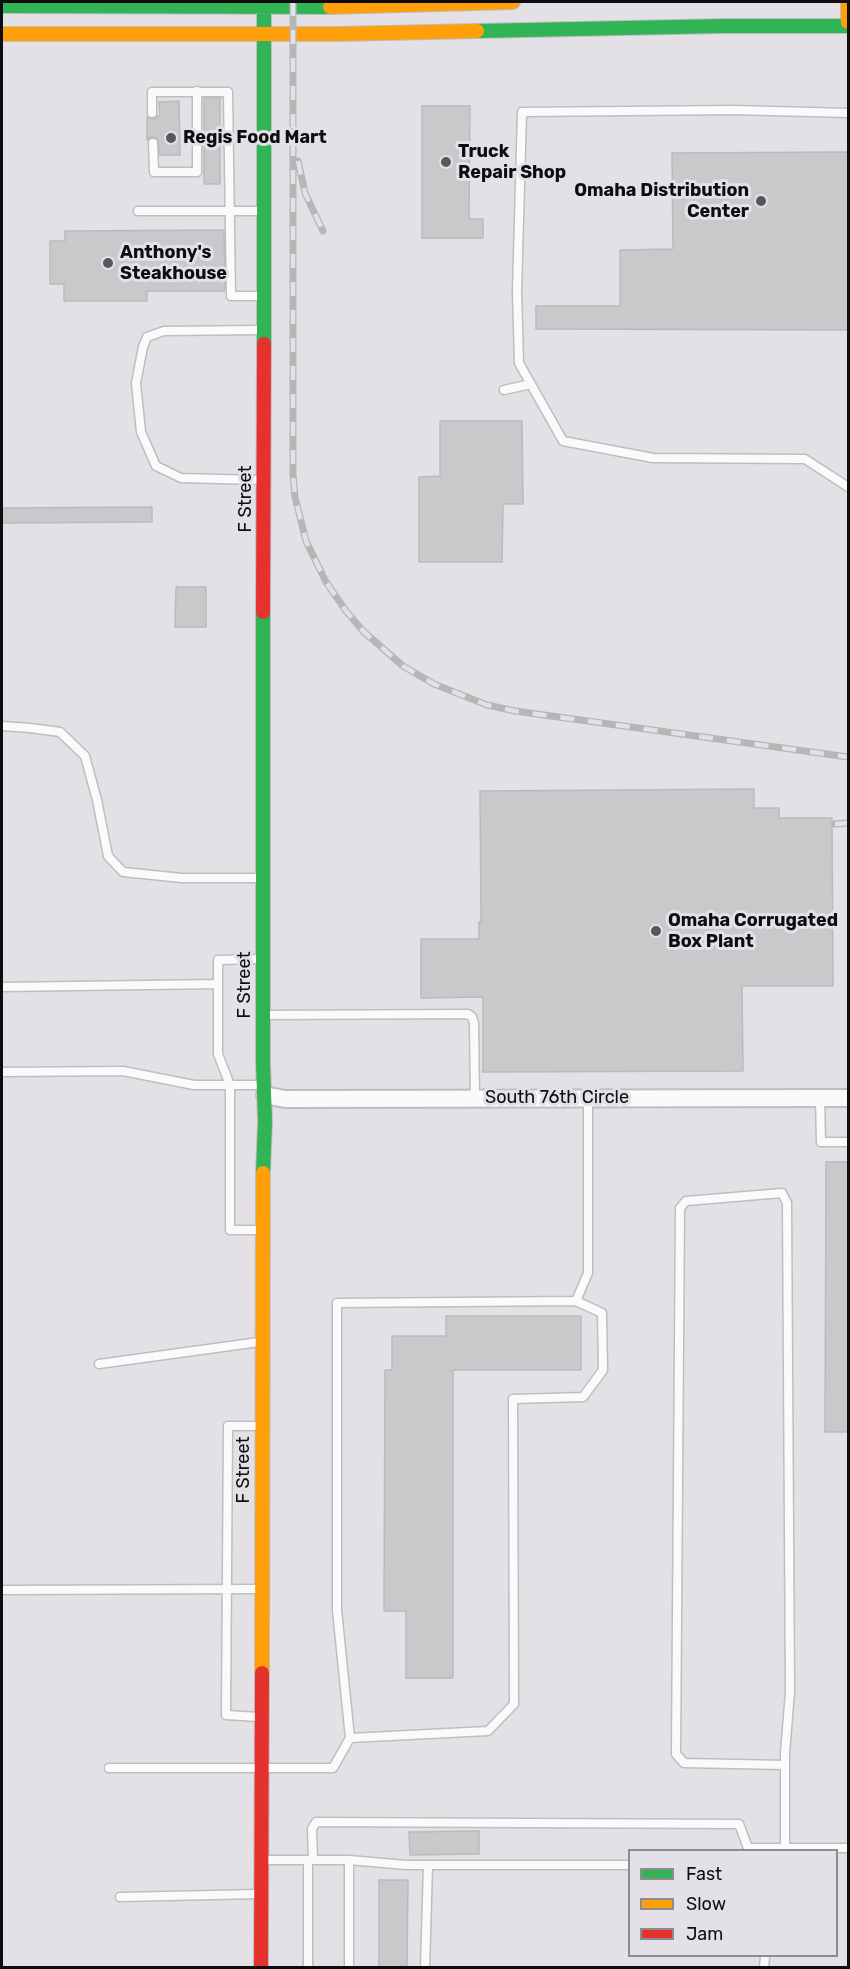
<!DOCTYPE html>
<style>
body{margin:0}
#map{position:relative;width:850px;height:1969px;overflow:hidden;background:#e4e1e6;font-family:Rubik,sans-serif}
canvas{display:block}
.frame{position:absolute;inset:0;border:3px solid #0f0d0f;pointer-events:none}
.legend{position:absolute;left:628px;top:1849px;width:210px;height:108px;box-sizing:border-box;background:#e4e0e7;border:2px solid #8f8c91;margin:0;padding:8px 10px;list-style:none;font-size:18px;color:#0f0d0f}
.legend li{display:flex;align-items:center;gap:12px;height:30px}
.legend b{width:30px;border:2px solid #8f8c91}
</style>
<div id="map">
<canvas width="850" height="1969"></canvas>
<div class="frame"></div>
<ul class="legend">
<li><b style="height:8px;background:#30b455"></b>Fast</li>
<li><b style="height:8px;background:#ff9f0a"></b>Slow</li>
<li><b style="height:8px;background:#e5322d"></b>Jam</li>
</ul>
</div>
<script>
const g = document.querySelector('canvas').getContext('2d');
g.lineJoin = 'round';
function paint(path, color) { g.fillStyle = color; g.fill(path, 'evenodd'); }
const toPath = rows => new Path2D(rows.map(r => 'M' + r).join(''));
function stroke(path, color, width, dash) { g.strokeStyle = color; g.lineWidth = width; g.lineCap = dash ? 'butt' : 'round'; g.setLineDash(dash || []); g.stroke(path); }
function write(font, color, halo, rows, align = 'center') {
  g.font = font + ' Rubik,sans-serif'; g.lineWidth = 6; g.setLineDash([]); g.textBaseline = 'middle'; g.strokeStyle = halo; g.fillStyle = color; for (const [text, x, y, turn = 0] of rows) {
    g.save(); g.translate(x, y); g.rotate((+turn || 0) * Math.PI / 180); g.textAlign = isNaN(turn) ? turn : align; if (halo) g.strokeText(text, 0, 0); g.fillText(text, 0, 0); g.restore();
  }
}
const building = toPath([
 [204,98,220,98,220,184,204,184,204,98],
 [179,101,180,155,160,155,158,139,152,137,147,140,147,117,153,119,160,115,159,102,179,101],
 [422,106,470,106,469,219,483,219,483,238,422,238,422,106],
 [849,152,849,330,536,329,536,306,620,306,620,250,673,249,672,153,849,152],
 [224,230,225,291,147,291,147,301,64,301,64,284,50,284,50,241,65,241,65,231,224,230],
 [440,421,522,421,523,504,503,504,502,562,419,562,419,477,440,476,440,421],
 [152,507,152,522,2,523,2,508,152,507],
 [176,587,206,587,206,627,175,627,176,587],
 [754,789,754,808,779,808,779,818,832,818,833,986,742,986,743,1071,483,1072,483,997,421,998,421,939,479,939,479,922,481,922,480,791,754,789],
 [826,1162,849,1162,849,1432,825,1432,826,1162],
 [446,1316,581,1316,581,1370,453,1370,453,1678,406,1678,406,1611,384,1611,385,1370,392,1370,392,1336,446,1336,446,1316],
 [479,1831,479,1854,410,1855,409,1832,479,1831],
 [379,1880,408,1880,407,1968,379,1968,379,1880]
]);
paint(building, '#cbc8cc');
stroke(building, '#bcb9bc', 1.5);
const lane = toPath([
 [152,113,152,92,228,92,231,296,262,296],
 [848,113,734,110,522,112,517,291,519,363,563,441,653,458,805,459,848,487],
 [153,143,154,172,197,172,197,91],
 [138,211,262,211],
 [261,330,164,331,147,337,143,347,136,383,141,432,156,466,181,478,261,480],
 [504,390,531,384],
 [2,726,30,728,60,732,85,756,97,800,108,856,123,872,182,878,261,878],
 [260,959,218,960,218,1054,230,1085,230,1230,260,1230],
 [2,987,218,984],
 [264,1015,468,1014,472,1017,474,1023,475,1098],
 [2,1072,123,1071,194,1085,261,1085],
 [820,1098,821,1142,848,1142],
 [576,1301,588,1273,588,1098],
 [99,1364,259,1342],
 [2,1590,259,1589],
 [258,1717,226,1715,228,1426,260,1426],
 [109,1768,333,1768,350,1738,488,1731,514,1704,513,1399,583,1397,603,1370,602,1313,576,1301,337,1303,337,1610,350,1738],
 [782,1850,785,1848,785,1753,790,1692,787,1203,782,1193,686,1201,680,1208,676,1754,684,1763,785,1765],
 [262,1860,349,1860,406,1865,630,1865],
 [308,1860,308,1968],
 [313,1860,312,1829,316,1822,739,1824,748,1848,848,1848],
 [349,1860,349,1968],
 [120,1897,259,1894],
 [425,1968,428,1865],
 [764,1968,765,1956]
]);
const street = toPath([
 [265,1095,285,1099,848,1098]
]);
const fast = toPath([
 [2,6,330,7],
 [477,31,724,26,848,26],
 [264,344,264,14],
 [263,1173,265,1122,263,1062,263,612]
]);
const slow = toPath([
 [848,2,848,22],
 [330,7,513,2],
 [2,34,337,34,477,31],
 [262,1673,263,1173]
]);
const jam = toPath([
 [263,612,264,344],
 [261,1968,262,1673]
]);
stroke(lane, '#bfbdc0', 11);
stroke(street, '#bfbdc0', 20);
stroke(fast, '#bfbdc0', 16);
stroke(slow, '#bfbdc0', 16);
stroke(jam, '#bfbdc0', 16);
stroke(lane, '#fbfafb', 8);
stroke(street, '#fbfafb', 16);
stroke(fast, '#30b455', 14);
stroke(slow, '#ff9f0a', 14);
stroke(jam, '#e5322d', 14);
const rail = toPath([
 [293,2,293,474,295,497,306,541,326,582,346,611,364,632,403,666,434,684,487,705,515,711,848,757],
 [298,161,305,193,323,231],
 [835,824,848,823]
]);
stroke(rail, '#b6b6b6', 7);
stroke(rail, '#e4e0e7', 4.5, [14]);
for (const [x, y, r, color] of [
 [171,138,6,"#5a575a"],
 [446,162,6,"#5a575a"],
 [761,201,6,"#5a575a"],
 [108,263,6,"#5a575a"],
 [656,931,6,"#5a575a"]
]) { const dot = new Path2D(); dot.arc(x, y, r, 0, 2 * Math.PI); g.fillStyle = color; g.fill(dot); stroke(dot, '#e4e0e7', 2); }
write('bold 18px', '#0f0d0f', '#e4e0e7', [
 ["Regis Food Mart",183,138],
 ["Truck",458,152],
 ["Repair Shop",458,173],
 ["Omaha Distribution",749,191,"right"],
 ["Center",749,212,"right"],
 ["Anthony's",120,253],
 ["Steakhouse",120,274],
 ["Omaha Corrugated",668,921],
 ["Box Plant",668,942]
], 'left');
write('18px', '#0f0d0f', '#e4e0e7', [
 ["F Street",246,499,-90],
 ["F Street",245,985,-90],
 ["South 76th Circle",557,1098],
 ["F Street",244,1470,-90]
]);
</script>
